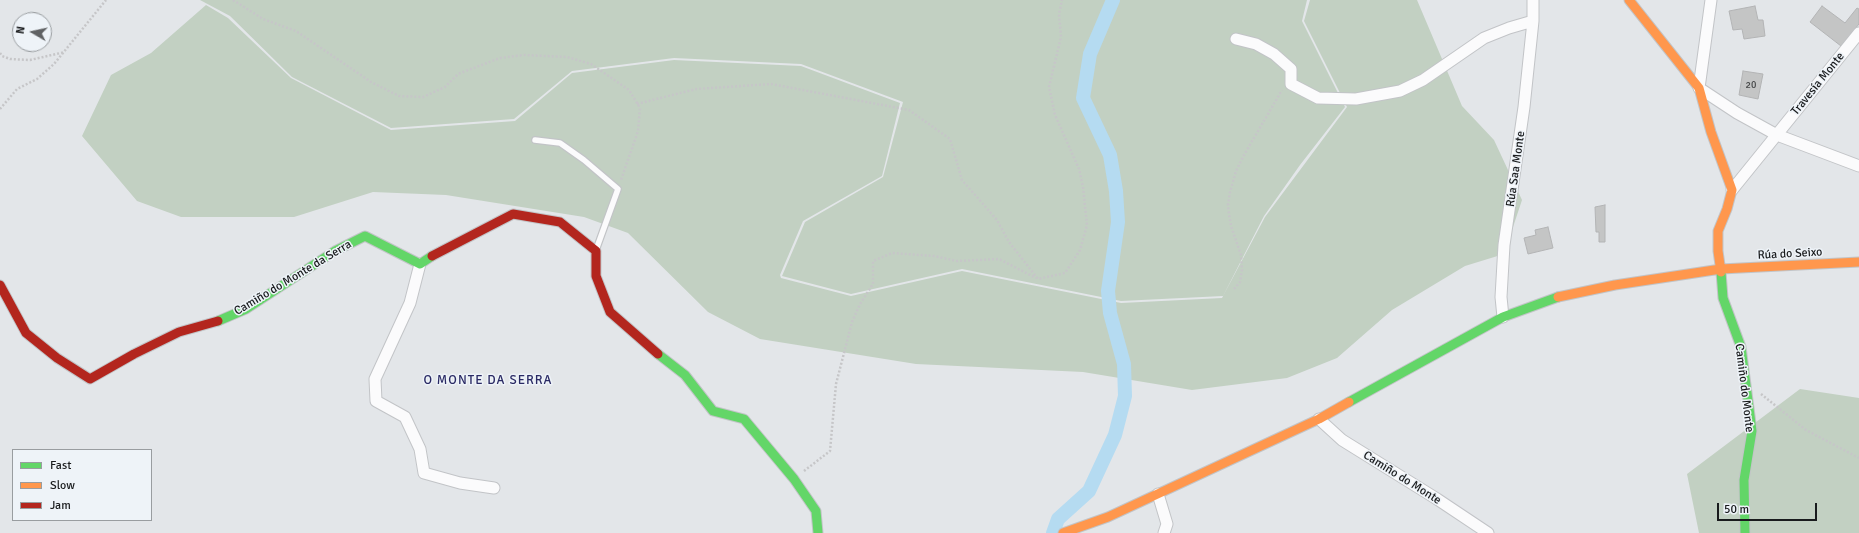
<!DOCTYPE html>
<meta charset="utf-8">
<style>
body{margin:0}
#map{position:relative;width:1859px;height:533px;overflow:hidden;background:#e3e6e9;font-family:Signika,sans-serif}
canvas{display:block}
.legend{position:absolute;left:12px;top:449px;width:140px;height:72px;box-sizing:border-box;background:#eef3f8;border:1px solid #999da0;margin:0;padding:5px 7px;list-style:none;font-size:12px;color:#191b1d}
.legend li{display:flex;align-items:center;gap:8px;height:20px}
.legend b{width:20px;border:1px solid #999da0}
.north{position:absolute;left:12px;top:12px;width:40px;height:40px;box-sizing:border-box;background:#eef3f8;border:1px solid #999da0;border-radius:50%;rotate:279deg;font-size:11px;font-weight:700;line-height:16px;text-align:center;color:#191b1d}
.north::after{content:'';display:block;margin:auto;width:14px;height:18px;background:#606264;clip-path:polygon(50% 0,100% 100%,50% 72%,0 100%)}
.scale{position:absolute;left:1717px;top:503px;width:100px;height:18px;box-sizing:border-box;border:2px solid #191b1d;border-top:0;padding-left:5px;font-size:12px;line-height:14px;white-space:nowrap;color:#191b1d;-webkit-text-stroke:3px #eef3f8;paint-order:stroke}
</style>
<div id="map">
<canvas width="1859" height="533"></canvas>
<ul class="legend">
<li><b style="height:5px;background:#63d668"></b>Fast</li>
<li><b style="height:5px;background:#ff974d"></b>Slow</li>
<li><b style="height:5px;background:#b3261e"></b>Jam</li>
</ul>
<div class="north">N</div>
<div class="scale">50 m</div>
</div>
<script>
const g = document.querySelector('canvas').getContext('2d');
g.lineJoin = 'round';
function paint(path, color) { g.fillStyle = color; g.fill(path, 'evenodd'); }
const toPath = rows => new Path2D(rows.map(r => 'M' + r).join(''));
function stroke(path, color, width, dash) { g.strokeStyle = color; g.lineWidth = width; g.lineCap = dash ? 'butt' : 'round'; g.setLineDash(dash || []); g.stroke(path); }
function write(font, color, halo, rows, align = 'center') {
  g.font = font + ' Signika,sans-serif'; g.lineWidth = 3; g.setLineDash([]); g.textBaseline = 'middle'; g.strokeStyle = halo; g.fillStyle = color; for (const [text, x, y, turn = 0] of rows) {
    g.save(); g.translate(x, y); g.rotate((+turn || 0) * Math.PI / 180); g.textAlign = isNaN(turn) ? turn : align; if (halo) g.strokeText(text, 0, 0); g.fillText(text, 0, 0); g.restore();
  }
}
paint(toPath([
 [200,0,1307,0,1302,21,1345,107,1300,165,1264,216,1223,296,1121,301,962,269,851,294,782,276,805,222,883,177,903,102,801,64,674,58,572,71,514,119,391,128,292,77,230,16],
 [1310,0,1417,0,1462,106,1494,140,1522,200,1504,254,1465,266,1392,310,1337,358,1287,378,1192,390,1083,372,916,364,760,339,708,312,628,233,584,217,446,195,373,192,294,217,181,217,137,201,82,136,111,75,151,53,206,5,228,18,291,78,391,130,515,121,572,73,674,60,801,66,900,103,882,176,803,221,780,275,781,278,851,296,962,271,1121,303,1222,298,1265,217,1347,107,1304,21],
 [1800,389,1859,398,1859,533,1699,533,1687,474]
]), '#c2d0c2');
stroke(toPath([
 [1053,533,1058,519,1089,491,1115,435,1125,396,1124,364,1110,313,1108,291,1118,222,1116,191,1110,155,1083,98,1090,54,1113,0]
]), '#b5dbf1', 14);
const building = toPath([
 [1755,6,1758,20,1763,20,1765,36,1744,39,1742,29,1733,30,1729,11,1755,6],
 [1822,6,1845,23,1857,8,1859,9,1859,24,1841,46,1810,22,1822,6],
 [1743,71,1763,74,1758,99,1739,95,1743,71],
 [1605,205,1605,242,1599,242,1599,232,1596,232,1595,207,1605,205],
 [1548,227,1553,248,1528,254,1524,238,1536,235,1535,230,1548,227]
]);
paint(building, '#c4c5c5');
stroke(building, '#b3b4b5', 1);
const lane = toPath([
 [535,140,560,143,584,160,618,189,596,250]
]);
const street = toPath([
 [1711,0,1699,88,1737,113,1777,135,1859,166],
 [1236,39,1256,44,1274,54,1291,69,1291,84,1318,98,1356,99,1400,91,1423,80,1484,38,1509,28,1533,21],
 [1732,190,1859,33],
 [420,264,410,303,375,379,376,401,405,417,420,449,424,473,460,483,494,488],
 [1503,317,1501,297,1504,245,1524,107,1533,21,1533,0],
 [1319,419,1342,440,1437,499,1488,533],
 [1158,494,1167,524,1164,533]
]);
const fast = toPath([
 [1721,272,1723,298,1741,347,1752,431,1744,480,1745,533],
 [218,321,246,309,335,251,365,236,420,264,432,256],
 [658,354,685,375,713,411,744,419,794,479,816,511,818,533],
 [1349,402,1503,317,1558,297]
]);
const slow = toPath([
 [1629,0,1699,88,1711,132,1732,190,1727,209,1718,231,1718,251,1721,272],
 [1558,297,1615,285,1721,269,1859,262],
 [1063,533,1108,517,1319,419,1349,402]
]);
const jam = toPath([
 [432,256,513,214,560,222,596,251,596,276,610,312,658,354],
 [0,285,26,333,57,358,90,379,134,354,179,332,218,321]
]);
stroke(lane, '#c2c4c7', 8);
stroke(street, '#c2c4c7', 13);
stroke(fast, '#c2c4c7', 11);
stroke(slow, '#c2c4c7', 11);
stroke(jam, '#c2c4c7', 11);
stroke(toPath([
 [233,0,263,19,296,31,371,82,399,96,423,97,445,87,458,74,500,58,524,55,567,57,591,64,629,90,640,108,638,131,621,180],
 [0,53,2,56,10,59,30,60,65,52],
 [637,104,696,89,771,84,909,110,950,139,962,180,997,220,1009,242,1038,279,1065,273,1080,250,1087,225,1083,187,1079,169,1055,115,1049,87,1061,37,1059,14,1062,0],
 [0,109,17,89,37,79,54,64,106,0],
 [1234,289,1240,282,1242,270,1241,255,1231,226,1229,214,1228,205,1230,192,1236,171,1244,155,1282,90],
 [1761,394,1806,430,1859,458],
 [804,471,830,451,836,384,852,322,860,304,873,284,873,261,892,253,934,256,957,261,999,259,1036,278]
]), '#c6c6c8', 2.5, [2, 2]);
stroke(lane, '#fbfbfc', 5.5);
stroke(street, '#fbfbfc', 11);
stroke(fast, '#63d668', 9);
stroke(slow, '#ff974d', 9);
stroke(jam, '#b3261e', 9);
write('10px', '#444647', null, [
 ["20",1751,85]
]);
write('12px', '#191b1d', '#eef3f8', [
 ["Travesía Monte",1818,84,-51],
 ["Rúa Saa Monte",1516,169,-82],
 ["Rúa do Seixo",1790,254,-3],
 ["Camiño do Monte da Serra",293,278,-31],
 ["Camiño do Monte",1744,388,83],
 ["Camiño do Monte",1402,478,32]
]);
g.letterSpacing = '1px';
write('13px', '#2a2a64', '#eef3f8', [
 ["O MONTE DA SERRA",488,381]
]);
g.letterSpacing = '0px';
</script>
